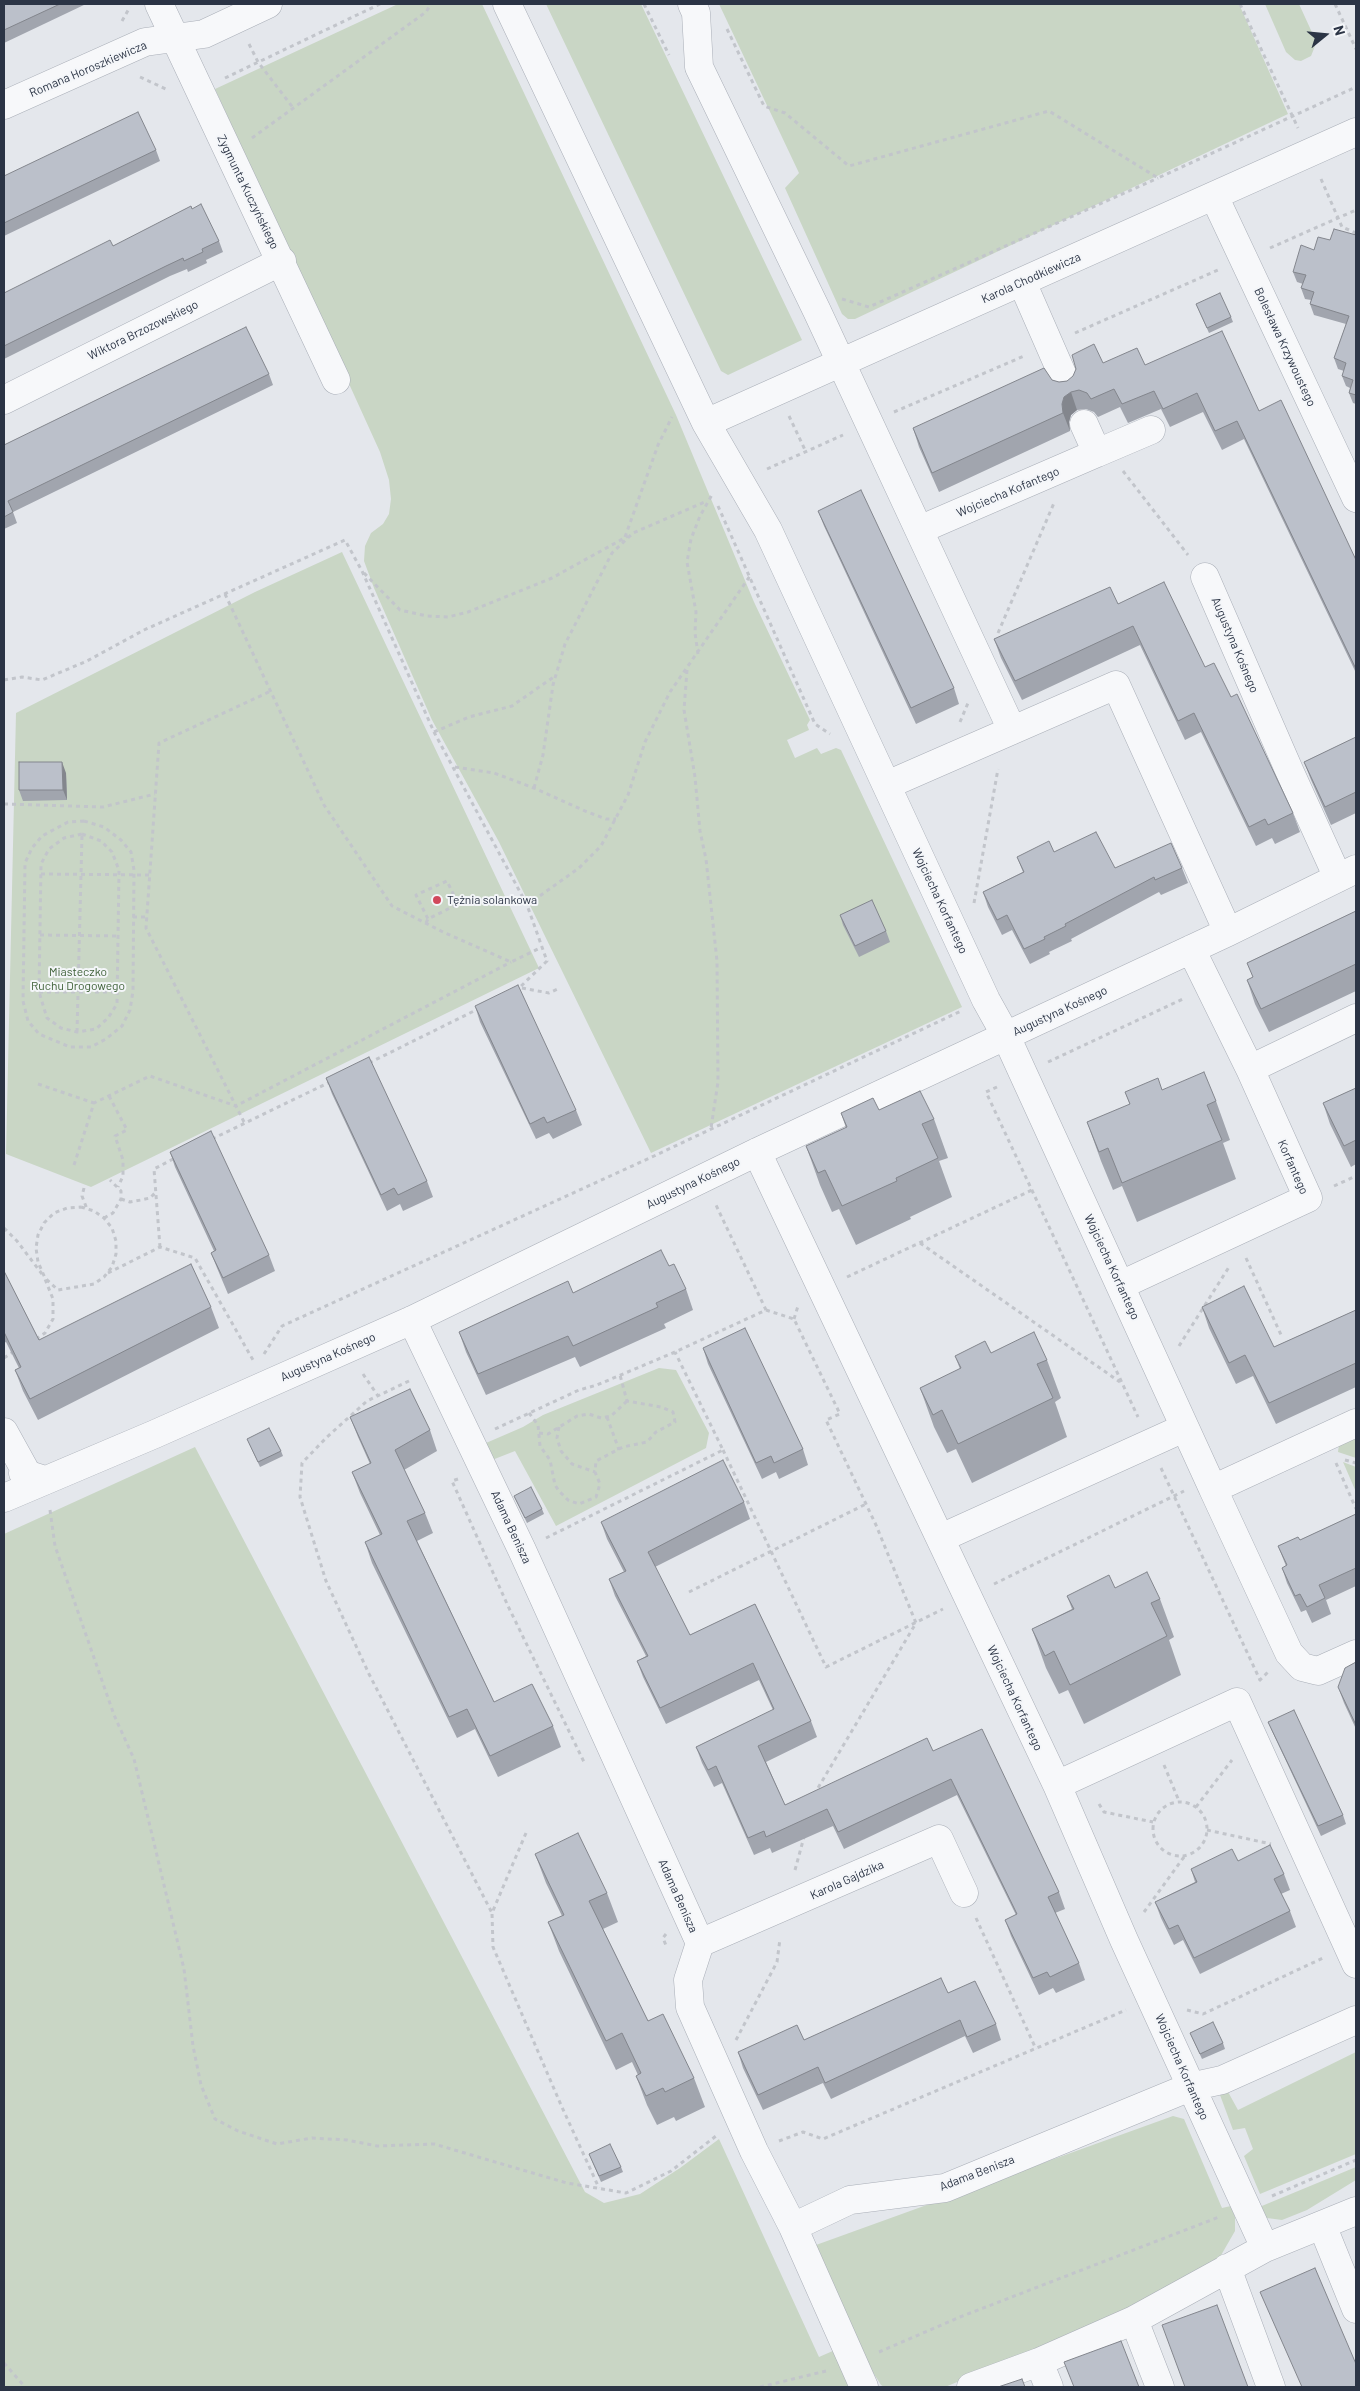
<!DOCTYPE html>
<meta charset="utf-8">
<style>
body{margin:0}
#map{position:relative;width:1360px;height:2391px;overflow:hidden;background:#e4e7ec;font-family:Barlow,sans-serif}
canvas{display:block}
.frame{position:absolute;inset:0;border:5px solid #2b3445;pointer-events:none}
.north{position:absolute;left:1300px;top:10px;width:50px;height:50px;-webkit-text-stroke:4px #f4f6f9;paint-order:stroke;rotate:73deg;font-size:14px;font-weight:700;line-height:20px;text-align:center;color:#2b3445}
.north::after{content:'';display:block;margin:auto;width:18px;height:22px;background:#2b3445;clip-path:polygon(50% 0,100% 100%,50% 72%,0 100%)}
</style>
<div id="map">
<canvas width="1360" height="2391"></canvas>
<div class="frame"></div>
<div class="north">N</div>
</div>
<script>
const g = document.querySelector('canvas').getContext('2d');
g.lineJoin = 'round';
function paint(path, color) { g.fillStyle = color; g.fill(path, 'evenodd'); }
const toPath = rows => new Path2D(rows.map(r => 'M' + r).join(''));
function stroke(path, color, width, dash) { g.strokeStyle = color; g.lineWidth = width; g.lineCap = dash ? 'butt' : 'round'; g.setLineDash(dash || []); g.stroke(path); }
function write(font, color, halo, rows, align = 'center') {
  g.font = font + ' Barlow,sans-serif'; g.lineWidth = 4; g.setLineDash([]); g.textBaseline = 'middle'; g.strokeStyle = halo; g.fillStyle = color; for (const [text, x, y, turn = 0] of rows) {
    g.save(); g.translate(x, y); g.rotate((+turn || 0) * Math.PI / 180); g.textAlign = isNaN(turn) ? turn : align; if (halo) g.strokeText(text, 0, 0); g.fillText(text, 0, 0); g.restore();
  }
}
paint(toPath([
 [398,4,482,4,676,415,754,602,810,720,807,725,809,730,787,740,795,758,817,748,821,754,836,748,841,750,962,1007,651,1153,499,842,432,720,374,588,364,561,365,546,371,533,383,524,389,514,391,499,389,480,380,452,215,89],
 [546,4,641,4,802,340,728,375,721,371],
 [719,4,1239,4,1288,114,855,319,848,319,842,314,785,188,799,173],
 [1265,4,1299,4,1315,39,1315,46,1311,56,1301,61,1295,60,1286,52],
 [342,552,539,968,91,1187,6,1154,16,713,255,592],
 [659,1368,676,1370,709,1433,706,1448,556,1526,515,1451,492,1460,486,1443,523,1427,543,1415],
 [1356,1435,1356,1458,1338,1452,1339,1444],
 [195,1447,585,2192,604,2203,640,2194,680,2168,719,2139,819,2357,835,2350,851,2387,4,2387,4,1534],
 [1343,1462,1356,1467,1356,1492],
 [1356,2052,1356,2154,1260,2194,1244,2156,1253,2149,1245,2128,1233,2130,1220,2095,1227,2090,1238,2110],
 [1173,2116,1184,2119,1222,2208,1231,2206,1235,2217,1235,2231,1216,2264,1118,2316,945,2387,884,2387,881,2385,867,2363,816,2245],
 [1356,2167,1356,2180,1307,2210,1282,2220,1267,2218,1257,2208]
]), '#c9d6c5');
const minor = toPath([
 [159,4,336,380],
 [507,4,706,423,768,530,986,1000,1006,1036,1213,1489,1356,1423],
 [692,4,696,13,699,67,817,311,1012,730],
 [4,105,145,42,204,34,268,4],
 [1214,196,1356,498],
 [1022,282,1067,385],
 [4,400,282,261],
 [706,423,1356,132],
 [1097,453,1151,430],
 [919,530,1097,453,1084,424],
 [1205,577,1289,770,1338,878],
 [887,785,1116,685,1228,932],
 [1250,1069,1356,1018],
 [757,1152,1057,1785,1124,1940,1265,2248],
 [1121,1285,1308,1198,1250,1069,1191,949],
 [412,1320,522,1550,700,1943,688,1980,690,2007,754,2151,793,2227,850,2200,945,2188,1190,2087,1222,2080,1356,2020],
 [4,1432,25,1470,23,1473,45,1480],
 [1213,1489,1289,1653,1302,1667,1318,1671,1356,1654],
 [4,1498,155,1434,412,1320,757,1152,1228,932,1356,869],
 [941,1538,1184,1428],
 [1057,1785,1237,1702,1356,1964],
 [700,1943,939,1839,964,1893],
 [1322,2225,1356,2309],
 [793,2227,864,2387],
 [1227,2268,1271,2387],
 [1134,2320,1160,2387],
 [1039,2362,1049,2387],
 [971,2387,1039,2362,1134,2320,1265,2248,1356,2211]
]);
stroke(minor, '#a9aeb7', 29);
stroke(toPath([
 [644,4,669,55],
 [1240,4,1298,128],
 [1335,4,1356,49],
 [122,21,130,7],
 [727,29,764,106,785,113,849,166,1049,111,1158,178,1356,87],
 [249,44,258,62,294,109],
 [140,77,168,90],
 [225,78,380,4],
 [252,138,426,12,431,4],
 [1321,179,1342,227,1356,233],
 [1270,248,1356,210],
 [842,299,869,307,1158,178],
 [1075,333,1218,270],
 [894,412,1024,356],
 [789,416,806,452],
 [767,469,843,435],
 [1123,471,1188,555],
 [718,506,815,724,830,734],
 [625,537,658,445,672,417],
 [364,573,400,610,427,616,448,617,468,612,552,578,628,536],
 [225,594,324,805,392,906,443,932,511,962,542,947],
 [998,633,1054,503],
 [698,654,695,633,696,612,687,562,691,539,700,516,713,493],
 [687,670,684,710,695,777,700,831,706,859,717,961,718,1082,711,1128],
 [4,680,22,677,42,680,87,661,144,630,345,540,362,571,434,732,527,905,547,961,517,990],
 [960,722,968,703],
 [434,732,469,717,512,706,555,676],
 [455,767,494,773,534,788,585,811,606,819,616,819],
 [534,788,543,755,553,685,565,644,612,553,633,533,707,501],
 [4,804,103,807,155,794],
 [84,821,104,827,121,840,131,852,134,870,133,991,130,1010,122,1026,106,1039,91,1047,70,1047,39,1034,28,1021,23,1001,25,863,32,848,42,836,68,822,84,821],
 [82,834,101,841,112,852,119,870,117,1004,108,1018,96,1029,77,1032,61,1028,47,1018,39,992,41,864,49,849,64,838,82,834],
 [41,874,150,875],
 [974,903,998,769],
 [527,905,579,868,601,846,628,795,645,742,670,692,750,576],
 [133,917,147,917],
 [426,923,428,919,458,904,447,881,416,895,428,919],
 [40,935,118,936],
 [522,988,549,993,560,988],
 [39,992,117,992],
 [77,1032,82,835],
 [1048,1062,1185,998],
 [369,1063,480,1008],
 [38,1084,94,1103],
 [997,1087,986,1092,1138,1417],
 [109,1096,127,1130,115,1136,123,1160,123,1176,118,1187],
 [244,1122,146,928,159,743,271,691],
 [212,1139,332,1081],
 [74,1165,94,1103,150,1076,236,1106,511,962],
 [1334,1186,1356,1176],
 [84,1188,82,1196,87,1209],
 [121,1199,130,1202,141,1200,150,1198,155,1193],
 [81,1207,94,1211,104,1218,112,1228,116,1241,116,1254,112,1267,104,1277,94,1284,58,1290,45,1278,38,1262,36,1248,38,1235,44,1223,54,1213,67,1208,81,1207],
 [104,1218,113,1213,121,1199,121,1191,110,1180],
 [4,1228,17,1241,42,1274],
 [920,1243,1120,1382],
 [160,1247,154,1169,175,1158],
 [1246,1258,1282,1337],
 [108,1273,160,1247,195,1258,253,1360],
 [847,1277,1032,1190],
 [766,1310,794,1319,840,1414,826,1420,876,1525,916,1623,815,1793],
 [794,1319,798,1306],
 [36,1339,45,1333,53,1319,53,1299,45,1279],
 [1179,1346,1229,1267],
 [264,1354,282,1326,654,1156,961,1011],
 [4,1358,13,1352],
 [363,1374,378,1396],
 [409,1381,367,1401,327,1437,302,1463,300,1497,326,1581,369,1674,492,1913],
 [529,1413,538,1425,540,1446,550,1460,555,1485,559,1491,568,1500,579,1504,596,1497,600,1484,595,1472,596,1461,623,1447,647,1442,656,1432,675,1422,673,1412,661,1407,627,1401,620,1375],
 [607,1417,619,1450],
 [559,1427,557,1438,561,1451,572,1464,595,1472],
 [495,1429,579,1390,597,1385,675,1352,766,1310,715,1203],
 [539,1433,548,1434,577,1416,589,1414,601,1418,611,1416,627,1401],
 [723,1450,826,1667,943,1609],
 [1345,1460,1356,1463],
 [1336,1463,1356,1509],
 [1161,1468,1260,1680],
 [458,1479,452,1481,508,1606,584,1762],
 [50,1510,55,1546,114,1715,134,1759,184,1969,193,2046,201,2085,215,2119,238,2131,277,2144,312,2138,347,2140,377,2146,434,2144,567,2183,626,2193,671,2171,716,2136],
 [546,1538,723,1450,675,1352],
 [994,1584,1184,1491],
 [689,1592,866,1504],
 [1259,1681,1269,1671],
 [1164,1765,1179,1801],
 '1153 1829a27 27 0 1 1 54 0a27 27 0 1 1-54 0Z',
 [1099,1804,1104,1812,1153,1822],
 [1196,1807,1232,1760],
 [1207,1830,1271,1844],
 [526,1833,492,1913,493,1947,561,2105,599,2188],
 [795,1870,804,1837],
 [1144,1912,1184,1857],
 [976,1918,1036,2049],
 [666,1934,663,1938,667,1948],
 [1187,2010,1203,2014,1323,1958],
 [736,2040,777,1962,780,1939],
 [779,2141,803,2132,823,2139,1126,2010],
 [1272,2196,1356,2160],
 [879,2352,960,2317,1219,2217],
 [4,2363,25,2387],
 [760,2387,826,2371]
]), '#c2c5cb', 3, [4, 4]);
stroke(minor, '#f7f8fa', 28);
paint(toPath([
 [4,4,86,4,4,43],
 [156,150,160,161,4,236,4,176],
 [192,209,219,241,223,252,206,260,207,263,188,272,187,269,170,276,4,359,4,293,113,246],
 [1356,235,1356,404,1353,403,1349,393,1350,388,1346,386,1342,376,1344,371,1338,369,1334,358,1346,324,1314,315,1310,304,1311,300,1305,299,1301,288,1303,284,1297,282,1293,272,1314,250,1330,240],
 [1196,304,1231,317,1233,322,1209,333],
 [1103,363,1145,365,1259,411,1356,560,1356,673,1244,439,1222,450,1203,412,1170,427,1161,409,1128,423,1120,407,1098,417,1094,412,1086,409,1077,410,1071,415,1069,422,1070,431,939,492,919,447,913,428,1052,380,1059,382,1067,381],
 [269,374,273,385,13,512,17,523,4,529,4,445],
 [818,511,954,688,959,704,916,724,824,526],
 [1118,604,1205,667,1231,697,1293,813,1300,832,1275,844,1272,838,1256,846,1201,732,1185,740,1140,645,1022,700,1001,658,994,639],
 [1356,737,1356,813,1331,825,1311,780,1304,762],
 [66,773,67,800,23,801,19,790],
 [1054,852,1115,868,1182,868,1188,883,1161,895,1159,892,1071,939,1072,941,1049,952,1050,954,1030,964,1012,930,1002,935,988,907,983,892,1023,872,1017,857],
 [1356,911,1356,991,1269,1032,1255,1004,1247,980,1253,977,1247,963],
 [840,915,886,931,890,942,859,957,843,925],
 [475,1006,576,1110,582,1125,553,1139,549,1133,536,1139,480,1022],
 [326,1078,427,1181,433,1197,403,1211,400,1204,387,1211,332,1094],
 [1356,1088,1356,1164,1351,1167,1330,1124,1323,1103],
 [1162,1090,1216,1101,1230,1140,1223,1143,1236,1179,1137,1222,1122,1186,1113,1190,1101,1161,1087,1122,1130,1105,1125,1092],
 [879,1110,934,1119,948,1158,939,1161,952,1197,910,1217,911,1219,856,1245,839,1209,832,1212,820,1185,806,1146,846,1128,841,1113],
 [170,1152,269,1255,275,1271,228,1294,217,1268,211,1253,214,1251,175,1167],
 [669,1266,686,1289,693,1310,664,1324,666,1328,580,1367,575,1357,486,1395,466,1352,459,1332,573,1293],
 [4,1271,39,1340,211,1307,219,1328,38,1420,23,1391,15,1370,19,1368,6,1342,4,1343],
 [1202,1307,1274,1347,1356,1310,1356,1387,1276,1424,1253,1376,1236,1384,1209,1328],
 [703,1348,803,1449,808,1465,779,1479,776,1472,762,1479,708,1364],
 [991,1353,1047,1360,1061,1398,1055,1402,1067,1437,972,1483,956,1449,947,1453,934,1427,920,1388,960,1369,955,1356],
 [350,1417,430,1430,437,1451,404,1470,425,1513,433,1533,417,1541,494,1702,553,1726,561,1747,498,1777,475,1729,457,1738,372,1563,365,1542,380,1535,360,1493,352,1472,370,1464,358,1437],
 [247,1439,281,1451,283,1456,260,1467],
 [514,1496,542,1509,544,1514,527,1523],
 [744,1502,750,1519,655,1567,690,1635,755,1604,811,1721,817,1737,766,1762,785,1805,933,1751,1059,1892,1065,1909,1055,1913,1079,1963,1085,1980,1056,1993,1053,1988,1039,1995,1011,1936,1005,1920,1016,1915,957,1795,844,1849,833,1826,772,1853,770,1848,754,1855,722,1783,714,1787,702,1763,696,1747,773,1710,759,1680,666,1724,643,1677,637,1661,646,1656,615,1596,609,1579,624,1572,607,1539,601,1522],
 [1356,1514,1356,1586,1326,1600,1331,1614,1312,1623,1306,1610,1301,1612,1287,1583,1282,1568,1286,1566,1278,1546,1300,1540],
 [1115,1588,1160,1599,1174,1637,1169,1640,1181,1675,1084,1724,1068,1690,1059,1694,1046,1668,1032,1629,1072,1609,1067,1596],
 [1356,1662,1356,1729,1344,1703,1338,1687],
 [1268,1722,1343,1815,1346,1824,1321,1836,1272,1731],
 [535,1854,607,1893,618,1922,603,1929,648,2021,694,2078,705,2107,676,2121,674,2117,657,2125,647,2105,636,2076,638,2075,632,2062,616,2070,559,1951,548,1922,562,1916,546,1883],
 [1238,1861,1284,1874,1290,1890,1281,1894,1290,1911,1296,1927,1200,1974,1183,1940,1174,1945,1161,1918,1155,1902,1195,1882,1191,1869],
 [948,1993,996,2024,1001,2040,973,2053,965,2036,831,2099,823,2083,763,2110,743,2068,738,2052,804,2040],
 [1190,2033,1223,2043,1225,2049,1202,2059],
 [589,2154,621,2167,623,2172,601,2182]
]), '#a1a5ae');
paint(toPath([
 [1071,392,1077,410,1071,415,1069,422,1070,431,1063,413,1062,404,1064,397],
 [62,762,66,773,67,800,63,790]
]), '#83868d');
const building = toPath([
 [4,4,60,4,4,30,4,4],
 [138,112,156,150,4,223,4,176,138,112],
 [201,204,219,241,202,249,203,252,184,261,183,258,166,266,4,346,4,293,110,240,113,246,191,206,192,209,201,204],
 [1334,229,1356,235,1356,395,1349,393,1353,380,1342,376,1346,363,1334,358,1349,316,1310,304,1314,292,1301,288,1306,275,1293,272,1301,245,1314,250,1318,237,1330,240,1334,229],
 [1220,293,1231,317,1207,328,1196,304,1220,293],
 [246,327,269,374,8,501,13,512,4,517,4,445,246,327],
 [1222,331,1259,411,1281,400,1356,560,1356,669,1237,421,1215,431,1197,393,1163,409,1154,391,1122,404,1114,389,1091,399,1087,393,1079,390,1071,392,1064,397,1062,404,1063,413,932,473,913,428,1044,368,1052,380,1059,382,1067,381,1073,376,1076,369,1072,355,1094,344,1103,363,1137,348,1145,365,1222,331],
 [861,490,954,688,911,708,818,511,861,490],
 [1164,582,1205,667,1214,663,1231,697,1237,694,1293,813,1268,825,1265,819,1249,827,1194,713,1178,721,1133,626,1015,681,994,639,1110,587,1118,604,1164,582],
 [1356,737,1356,792,1325,807,1304,762,1356,737],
 [19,762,62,762,63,790,19,790,19,762],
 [1096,832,1115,868,1171,843,1182,868,1155,880,1154,877,1065,924,1066,926,1044,937,1045,939,1024,949,1007,915,997,920,983,892,1024,872,1017,857,1049,841,1054,852,1096,832],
 [872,900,886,931,855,946,840,915,872,900],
 [1356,911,1356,964,1261,1009,1247,980,1253,977,1247,963,1356,911],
 [518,985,576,1110,547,1123,544,1117,530,1124,475,1006,518,985],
 [369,1057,427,1181,398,1195,394,1188,381,1195,326,1078,369,1057],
 [1204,1072,1216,1101,1207,1105,1222,1140,1122,1183,1108,1148,1099,1152,1087,1122,1130,1104,1125,1092,1158,1078,1162,1090,1204,1072],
 [1356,1088,1356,1140,1344,1146,1323,1103,1356,1088],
 [920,1091,934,1119,922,1124,938,1158,896,1178,897,1181,842,1206,825,1170,818,1173,806,1146,847,1127,841,1113,873,1098,879,1110,920,1091],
 [211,1131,269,1255,223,1278,211,1253,216,1250,170,1152,211,1131],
 [661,1250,669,1266,674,1264,686,1289,656,1303,658,1307,573,1346,568,1336,478,1374,459,1332,568,1281,573,1293,661,1250],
 [191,1264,211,1307,30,1399,15,1370,21,1367,4,1332,4,1271,39,1340,191,1264],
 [1244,1286,1274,1347,1356,1310,1356,1363,1269,1403,1245,1355,1229,1363,1202,1307,1244,1286],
 [745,1328,803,1449,774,1463,771,1456,756,1463,703,1348,745,1328],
 [1034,1332,1047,1360,1037,1364,1053,1398,958,1444,942,1410,933,1415,920,1388,961,1368,955,1356,985,1341,991,1353,1034,1332],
 [410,1389,430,1430,395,1450,425,1513,407,1521,494,1702,532,1684,553,1726,490,1756,467,1709,449,1717,365,1542,382,1534,352,1472,371,1463,350,1417,410,1389],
 [269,1428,281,1451,258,1462,247,1439,269,1428],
 [723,1460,744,1502,648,1552,690,1635,755,1604,811,1721,758,1746,785,1805,927,1738,933,1751,982,1729,1059,1892,1048,1897,1079,1963,1050,1977,1047,1972,1033,1978,1005,1920,1017,1914,951,1779,838,1832,827,1809,766,1837,764,1831,748,1838,716,1766,708,1770,696,1747,774,1709,753,1663,660,1708,637,1661,648,1656,609,1579,626,1571,601,1522,723,1460],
 [531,1487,542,1509,525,1518,514,1496,531,1487],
 [1356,1514,1356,1568,1319,1585,1325,1598,1307,1607,1300,1594,1295,1596,1282,1568,1287,1565,1278,1546,1298,1537,1300,1540,1356,1514],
 [1147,1572,1160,1599,1151,1603,1167,1636,1070,1685,1054,1651,1045,1656,1032,1629,1074,1609,1067,1596,1109,1575,1115,1588,1147,1572],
 [1356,1662,1356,1725,1338,1687,1345,1668,1356,1662],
 [1294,1710,1343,1815,1318,1826,1268,1722,1294,1710],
 [578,1833,607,1893,589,1901,648,2021,663,2014,694,2078,665,2092,663,2088,646,2096,636,2076,641,2073,622,2033,606,2041,548,1922,564,1915,535,1854,578,1833],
 [1270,1845,1284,1874,1274,1879,1290,1911,1194,1958,1178,1925,1169,1929,1155,1902,1197,1882,1191,1869,1232,1849,1238,1861,1270,1845],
 [941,1978,948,1993,975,1981,996,2024,967,2037,960,2020,825,2083,818,2067,758,2095,738,2052,797,2025,804,2040,941,1978],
 [1213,2022,1223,2043,1200,2054,1190,2033,1213,2022],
 [610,2144,621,2167,599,2176,589,2154,610,2144],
 [1315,2268,1356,2364,1356,2387,1302,2387,1260,2292,1315,2268],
 [1217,2305,1248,2387,1185,2387,1162,2325,1217,2305],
 [1121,2341,1139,2387,1074,2387,1064,2362,1121,2341],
 [1022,2379,1025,2387,998,2387,1022,2379]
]);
paint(building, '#bbc0ca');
stroke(building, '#83868d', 1);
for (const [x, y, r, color] of [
 [437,900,5,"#d1495b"]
]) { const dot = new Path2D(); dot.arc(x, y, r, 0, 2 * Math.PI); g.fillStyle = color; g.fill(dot); stroke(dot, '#f4f6f9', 2); }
write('12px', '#2b3445', '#f4f6f9', [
 ["Romana Horoszkiewicza",88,69,-23],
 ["Zygmunta Kuczyńskiego",248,192,64],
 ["Karola Chodkiewicza",1031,278,-24],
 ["Wiktora Brzozowskiego",143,330,-26],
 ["Bolesława Krzywoustego",1285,347,65],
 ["Wojciecha Kofantego",1008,492,-23],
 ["Augustyna Kośnego",1235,645,67],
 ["Wojciecha Korfantego",940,901,65],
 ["Augustyna Kośnego",1060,1011,-25],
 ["Korfantego",1293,1167,66],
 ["Augustyna Kośnego",693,1183,-26],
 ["Wojciecha Korfantego",1112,1267,65],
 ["Augustyna Kośnego",328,1357,-24],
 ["Adama Benisza",511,1527,65],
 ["Wojciecha Korfantego",1015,1698,65],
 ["Karola Gajdzika",847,1880,-24],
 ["Adama Benisza",678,1896,66],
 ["Wojciecha Korfantego",1182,2067,66],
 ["Adama Benisza",977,2173,-21]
]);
write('12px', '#2b3445', '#f4f6f9', [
 ["Tężnia solankowa",447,900]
], 'left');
write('12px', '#3f6138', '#f4f6f9', [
 ["Miasteczko",78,972],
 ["Ruchu Drogowego",78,986]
]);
</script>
